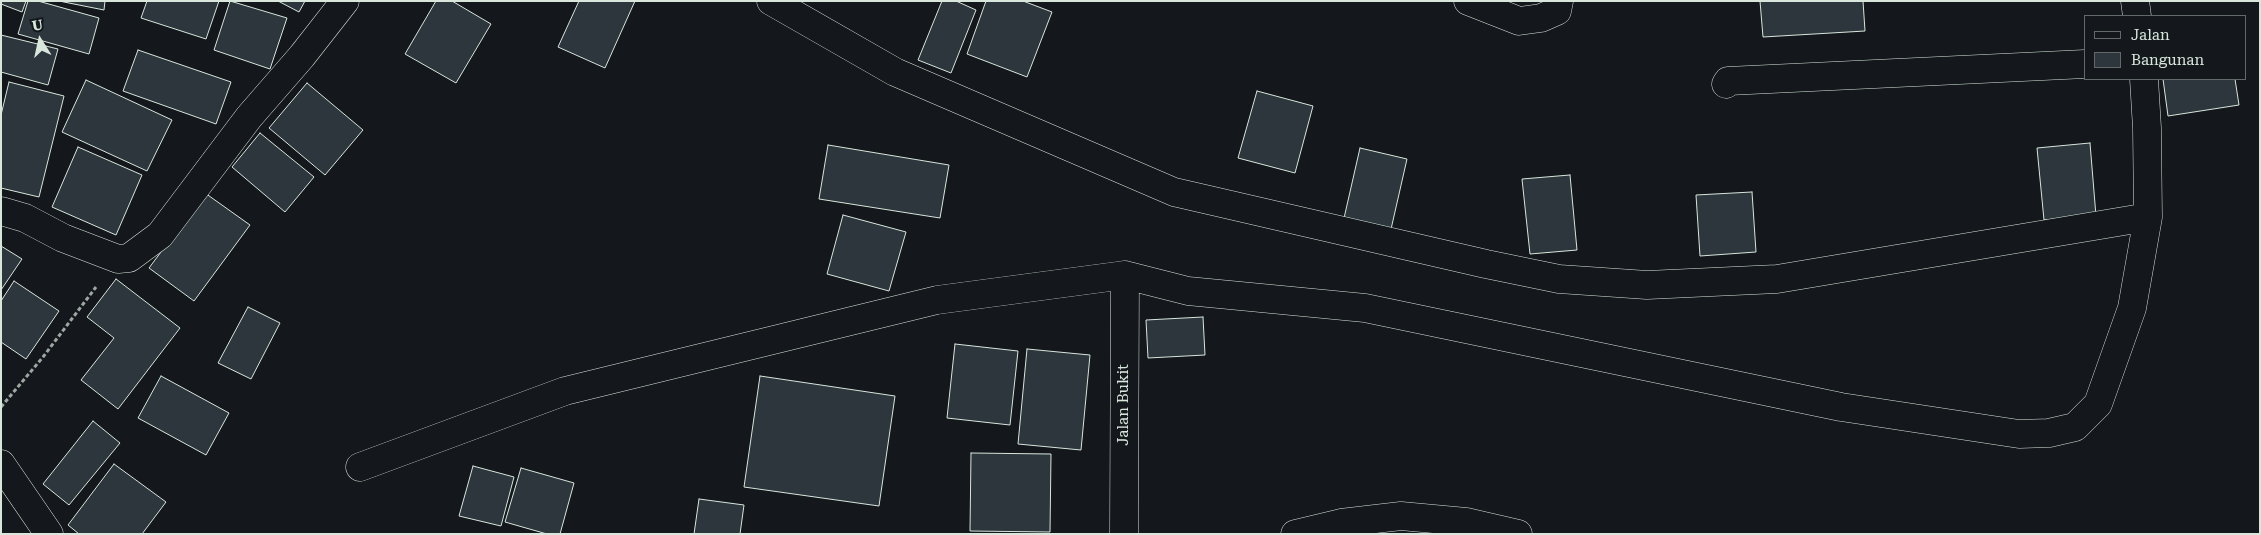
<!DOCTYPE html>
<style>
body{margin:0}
#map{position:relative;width:2261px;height:535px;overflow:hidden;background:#14181c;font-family:"Roboto Serif",serif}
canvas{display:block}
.frame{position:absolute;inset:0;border:2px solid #d8e6dc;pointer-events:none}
.legend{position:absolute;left:2084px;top:15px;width:162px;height:65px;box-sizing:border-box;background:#14181c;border:1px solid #626a69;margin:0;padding:6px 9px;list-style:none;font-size:15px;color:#d8e6dc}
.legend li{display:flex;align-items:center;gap:10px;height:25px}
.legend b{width:25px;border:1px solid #626a69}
.north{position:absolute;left:15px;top:15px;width:50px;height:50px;-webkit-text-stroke:4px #14181c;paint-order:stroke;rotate:350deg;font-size:14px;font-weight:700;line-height:20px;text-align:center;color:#d8e6dc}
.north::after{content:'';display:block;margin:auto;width:18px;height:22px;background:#d8e6dc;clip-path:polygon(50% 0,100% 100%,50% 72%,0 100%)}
</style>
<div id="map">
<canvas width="2261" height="535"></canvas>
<div class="frame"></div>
<ul class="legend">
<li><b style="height:6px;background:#14181c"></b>Jalan</li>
<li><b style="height:14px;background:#2c363c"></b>Bangunan</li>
</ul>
<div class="north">U</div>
</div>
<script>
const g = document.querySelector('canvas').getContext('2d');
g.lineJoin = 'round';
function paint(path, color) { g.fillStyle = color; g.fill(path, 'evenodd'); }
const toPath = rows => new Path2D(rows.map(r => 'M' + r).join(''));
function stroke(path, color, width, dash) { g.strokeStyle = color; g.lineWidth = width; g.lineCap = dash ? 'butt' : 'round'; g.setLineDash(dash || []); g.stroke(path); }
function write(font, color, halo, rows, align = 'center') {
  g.font = font + ' "Roboto Serif",serif'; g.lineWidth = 4; g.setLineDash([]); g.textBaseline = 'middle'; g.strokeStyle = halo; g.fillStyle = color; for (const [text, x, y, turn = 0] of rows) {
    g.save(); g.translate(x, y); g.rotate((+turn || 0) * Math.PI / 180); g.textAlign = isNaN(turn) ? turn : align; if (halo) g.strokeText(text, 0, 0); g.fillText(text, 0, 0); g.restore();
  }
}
const building = toPath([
 [1,1,26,1,22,12,1,4,1,1],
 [28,1,38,1,99,18,89,54,18,34,28,1],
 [59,1,105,1,104,10,59,1],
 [147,1,219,1,206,39,141,18,147,1],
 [230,1,287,18,270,69,214,50,230,1],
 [278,1,305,1,299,12,278,1],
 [436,1,452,1,491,24,456,83,405,54,436,1],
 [579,1,635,1,605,68,558,47,579,1],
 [942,1,956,1,976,10,951,73,918,60,942,1],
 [986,1,1023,1,1052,12,1027,77,967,54,986,1],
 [1760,1,1863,1,1865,31,1763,37,1760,1],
 [1,35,58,49,48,85,1,72,1,35],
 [138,50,231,82,216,124,123,91,138,50],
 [2163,79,2235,79,2239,105,2168,116,2163,79],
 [86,80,172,120,147,171,62,132,86,80],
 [9,82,64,96,39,197,1,188,1,115,9,82],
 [307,83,363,130,325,175,269,128,307,83],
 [1257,91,1313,106,1295,173,1238,158,1257,91],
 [260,133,314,177,285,212,232,167,260,133],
 [2090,143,2096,216,2044,220,2037,148,2090,143],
 [828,145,949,165,940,218,819,199,828,145],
 [78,147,142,175,116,235,52,207,78,147],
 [1360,148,1407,159,1389,238,1342,227,1360,148],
 [1570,175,1577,250,1530,254,1522,179,1570,175],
 [1752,192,1756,252,1700,256,1696,195,1752,192],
 [205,193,250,225,194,301,149,268,205,193],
 [843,215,906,232,889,291,827,274,843,215],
 [1,246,22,259,1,290,1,246],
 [116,279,180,328,118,409,81,380,114,338,87,317,116,279],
 [14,281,59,311,26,359,1,342,1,301,14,281],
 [248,307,280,323,251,379,218,363,248,307],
 [1203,317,1205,355,1148,358,1146,320,1203,317],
 [955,344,1018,351,1010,425,947,418,955,344],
 [1027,349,1090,355,1081,450,1018,444,1027,349],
 [161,376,229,413,206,455,138,418,161,376],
 [760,376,895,396,879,506,744,487,760,376],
 [93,421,120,443,69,505,43,484,93,421],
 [971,453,1051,454,1050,532,970,531,971,453],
 [114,464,166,502,142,534,79,534,68,525,114,464],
 [473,466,514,477,501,526,459,516,473,466],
 [521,468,574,483,560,534,547,534,505,522,521,468],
 [699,499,744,505,740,534,694,534,699,499]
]);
paint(building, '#2c363c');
stroke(building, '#d8e6dc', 1);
const minor = toPath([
 [771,1,895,72,1174,192,1486,264,1559,279,1647,285,1777,279,2148,217],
 [1468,1,1519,21,1541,18,1557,11,1559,1],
 [2135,1,2137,16],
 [1726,84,1728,81,2085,64],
 [1,211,25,218,63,238,118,259,129,258,160,235,249,117,302,56,345,1],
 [360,467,565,391,937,300,1125,275,1188,291,1365,308,1841,407,2019,434,2049,433,2075,427,2098,404,2132,308,2148,217,2147,128,2144,79],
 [1124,534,1125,275]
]);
const tertiary = toPath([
 [1,464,49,534],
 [1295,534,1341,523,1401,516,1466,522,1518,534]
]);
stroke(minor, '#d8e6dc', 29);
stroke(tertiary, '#d8e6dc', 29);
stroke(toPath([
 [1,407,43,357,96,287]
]), '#9da8a2', 3, [4, 2.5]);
stroke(minor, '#14181c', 28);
stroke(tertiary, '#14181c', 28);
write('15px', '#d8e6dc', '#14181c', [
 ["Jalan Bukit",1124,405,-90]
]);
</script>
